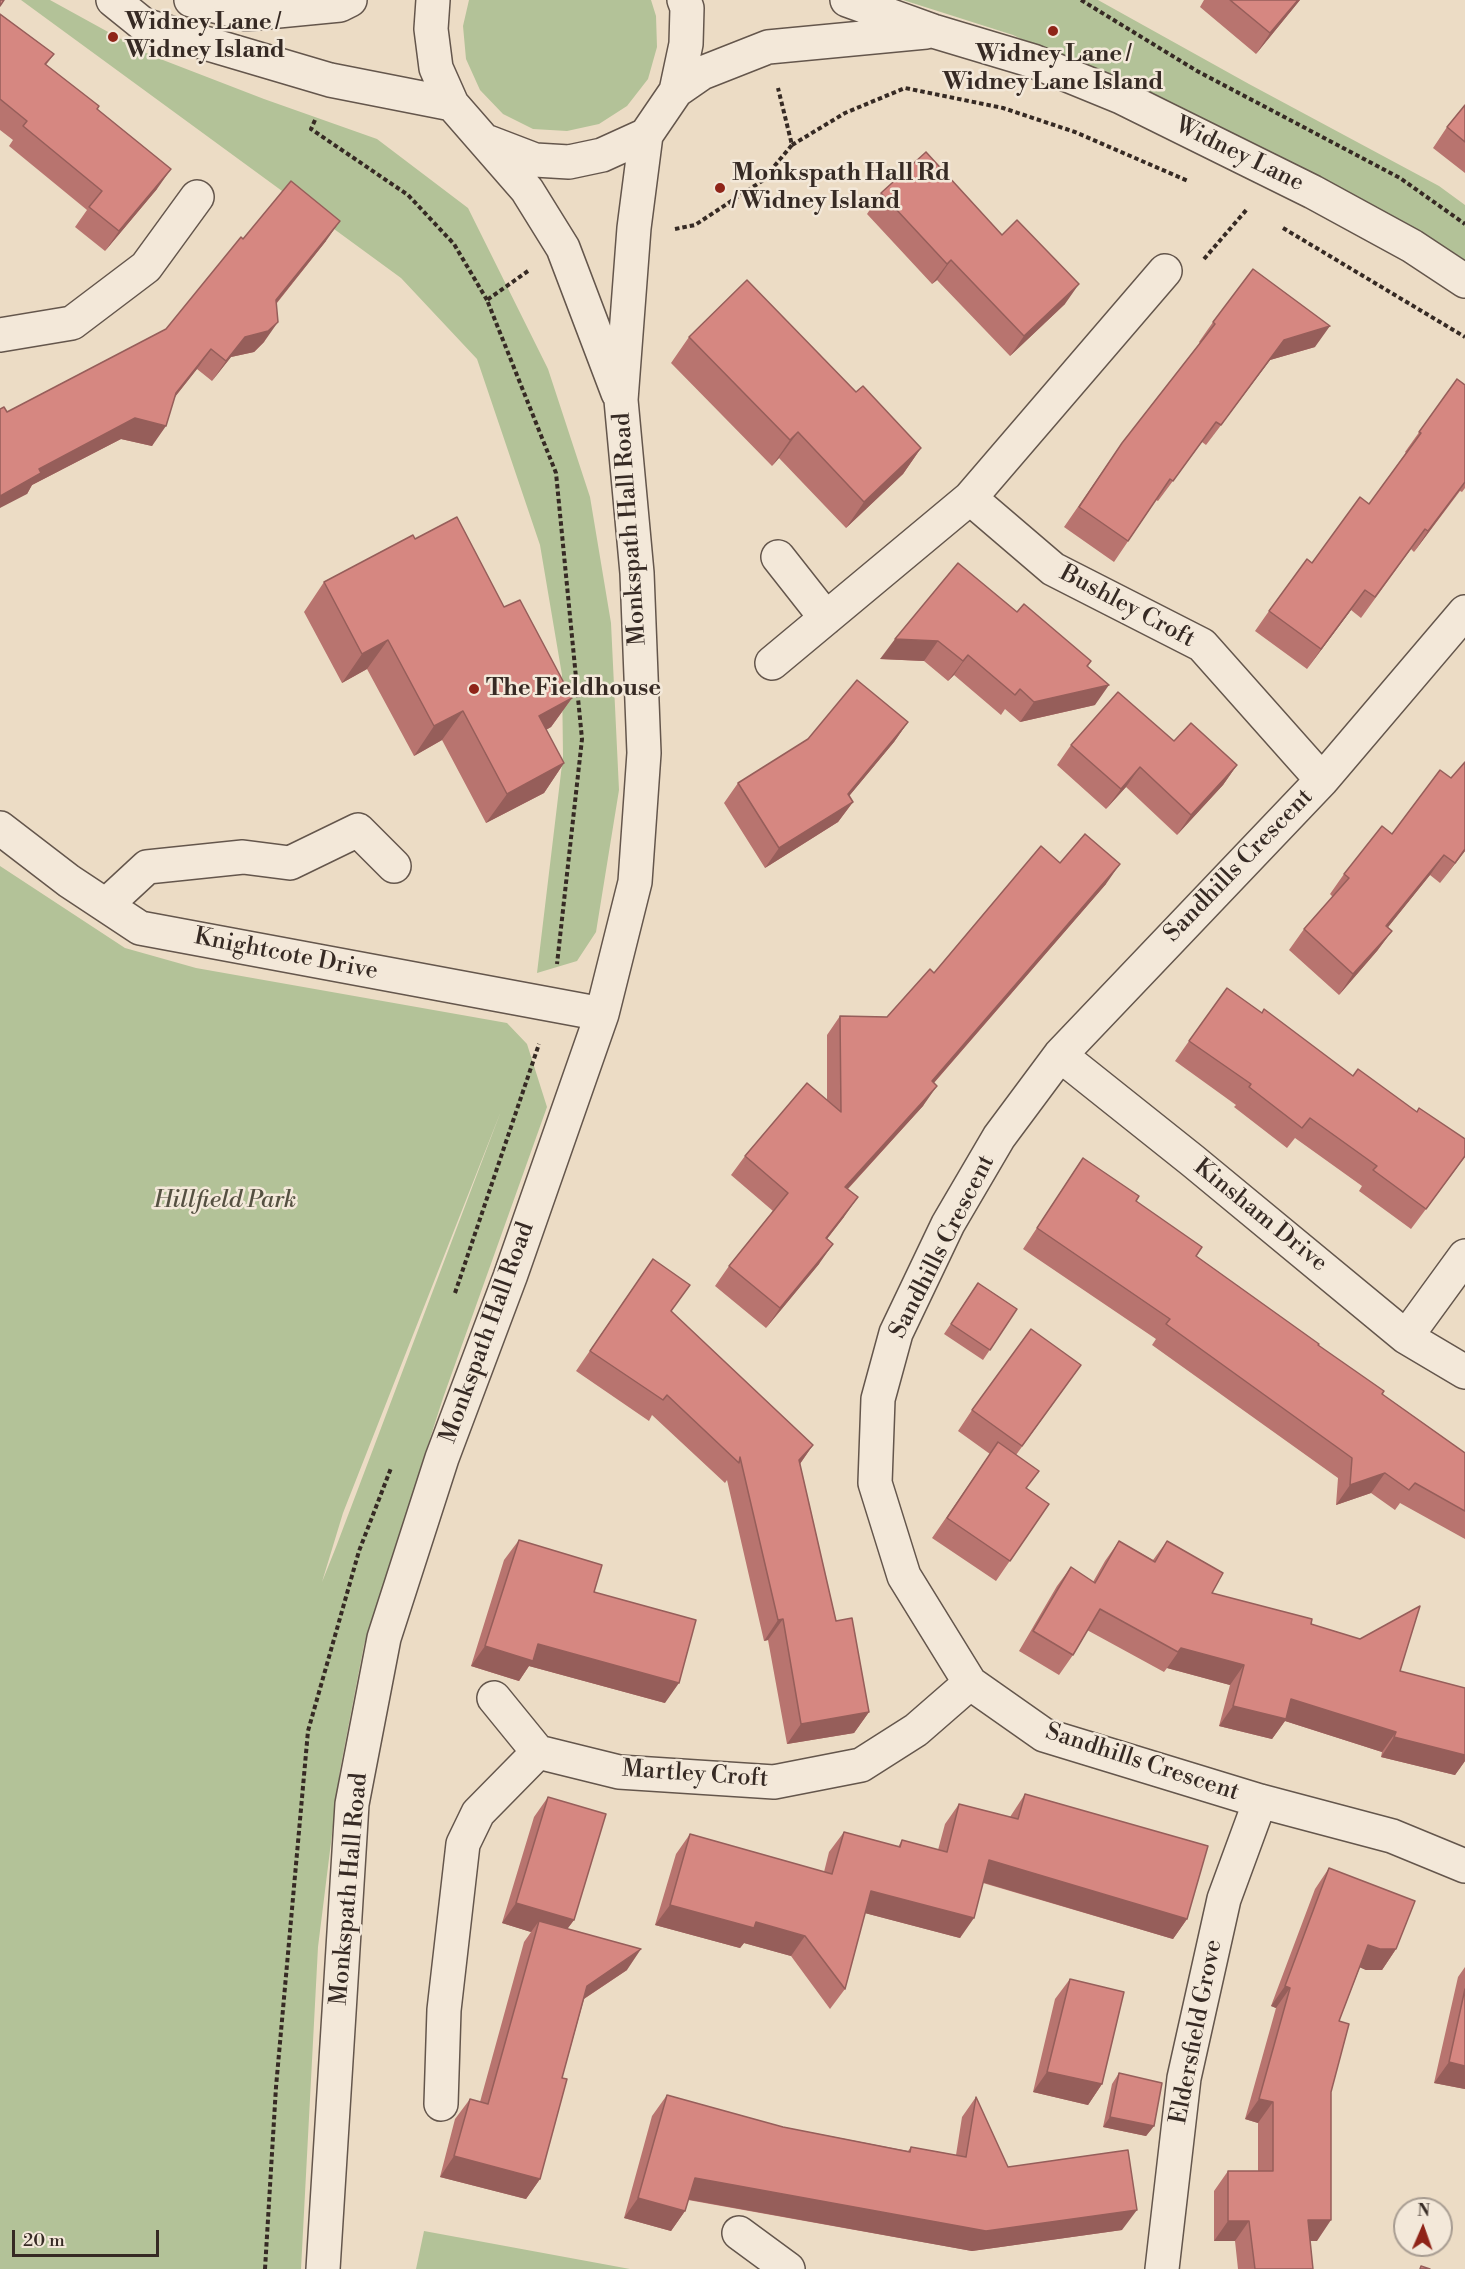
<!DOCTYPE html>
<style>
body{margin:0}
#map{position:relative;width:1465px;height:2269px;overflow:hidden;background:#ecdcc5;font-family:"Libre Bodoni",serif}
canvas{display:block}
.north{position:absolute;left:1393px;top:2197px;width:60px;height:60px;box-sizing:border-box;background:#f3e8d9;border:2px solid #a79c91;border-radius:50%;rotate:2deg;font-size:16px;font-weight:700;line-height:24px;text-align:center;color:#362a24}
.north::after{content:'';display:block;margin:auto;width:21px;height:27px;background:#8f2418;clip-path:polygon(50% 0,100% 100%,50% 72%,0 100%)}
.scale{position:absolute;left:12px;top:2230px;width:147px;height:27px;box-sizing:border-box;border:3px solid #362a24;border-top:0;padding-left:8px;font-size:18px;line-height:21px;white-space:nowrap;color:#362a24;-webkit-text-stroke:4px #f3e8d9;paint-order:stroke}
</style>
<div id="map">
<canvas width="1465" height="2269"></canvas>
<div class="north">N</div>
<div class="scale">20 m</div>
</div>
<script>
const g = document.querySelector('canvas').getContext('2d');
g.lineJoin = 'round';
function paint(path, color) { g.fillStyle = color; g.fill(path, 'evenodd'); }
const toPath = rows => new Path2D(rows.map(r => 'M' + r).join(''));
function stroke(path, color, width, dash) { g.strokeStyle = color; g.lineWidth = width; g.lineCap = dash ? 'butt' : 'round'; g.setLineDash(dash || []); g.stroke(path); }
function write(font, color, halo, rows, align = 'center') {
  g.font = font + ' "Libre Bodoni",serif'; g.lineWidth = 5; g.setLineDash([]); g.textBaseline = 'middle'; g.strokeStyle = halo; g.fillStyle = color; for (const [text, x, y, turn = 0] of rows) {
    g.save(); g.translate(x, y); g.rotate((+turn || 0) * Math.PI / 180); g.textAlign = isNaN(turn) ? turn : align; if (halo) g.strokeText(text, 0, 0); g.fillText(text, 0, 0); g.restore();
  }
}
paint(toPath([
 [21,0,50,0,150,55,264,99,377,139,468,208,548,369,590,497,611,623,619,790,596,932,577,961,537,973,563,756,562,675,540,545,477,359,401,278],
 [469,0,651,0,656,16,657,47,648,79,627,106,599,124,567,131,533,129,503,114,480,90,466,59,463,26],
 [903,0,1098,0,1249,84,1439,186,1465,205,1465,265,1268,156,1013,35],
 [0,866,125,948,196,968,507,1023,527,1044,547,1107,443,1398,364,1645,340,1770,318,1947,301,2269,0,2269],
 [501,1111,336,1547,322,1582,343,1513],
 [424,2231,630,2269,416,2269]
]), '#b3c298');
const minor = toPath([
 [113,0,144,25,330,80,452,104],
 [191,0,247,14,340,5,350,0],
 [433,0,431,29,436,68,452,104,527,190,563,248,618,393],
 [847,0,933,31,1033,61,1121,97,1313,192,1412,246,1465,281],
 [676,91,702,73,768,47,926,32],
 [488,142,535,160,569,162,602,155,646,135,676,91,686,44,687,8,684,0],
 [1165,271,970,498,1053,569,1202,645,1322,780],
 [0,335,72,323,146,267,197,197],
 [778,557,826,618],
 [1465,612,1322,780,1060,1055,999,1137,948,1224,896,1333,878,1399,875,1483,904,1576,970,1683,1044,1735,1260,1801,1392,1836,1465,1866],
 [772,663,970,498],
 [0,828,69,881,140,928,602,1014],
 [106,905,147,867,243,857,290,863,358,830,394,866],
 [1060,1055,1193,1161,1406,1337,1465,1372],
 [1406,1337,1465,1256],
 [494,1698,538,1752,619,1772,774,1782,861,1765,916,1730,970,1683],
 [441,2104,444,2010,463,1844,478,1813,538,1752],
 [739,2233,788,2269],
 [323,2269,352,1804,384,1638,442,1458,510,1277,602,1014,635,882,644,753,637,573,621,400,634,228,646,135],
 [1162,2269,1184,2078,1224,1899,1260,1801]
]);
stroke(minor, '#64564c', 36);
stroke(toPath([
 [1081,0,1197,71,1400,178,1465,224],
 [315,120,311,129,408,195,454,244,487,300],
 [792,145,845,113,905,88,1003,108,1075,132,1188,181],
 [1283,228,1465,337],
 [675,229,695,225,762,181,792,145,778,88],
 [1204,259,1248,208],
 [528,271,487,300,556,473,582,739,557,964],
 [455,1293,539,1044],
 [265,2269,276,2087,308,1731,359,1551,391,1468]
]), '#362a24', 4, [4.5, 3]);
stroke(minor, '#f3e8d9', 33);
paint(toPath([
 [1204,0,1300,0,1256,54,1200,7],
 [0,14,54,54,46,65,97,109,157,189,105,251,75,227,87,210,9,146,13,140,0,130],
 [1465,105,1465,173,1433,148,1447,127],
 [881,193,1065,304,1010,356,937,280,932,284,867,214],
 [243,239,326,241,277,303,264,342,254,352,231,357,212,381,197,369,175,397,152,446,121,439,32,485,27,494,7,412,166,329],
 [1213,322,1315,347,1270,360,1206,445,1202,442,1158,501,1156,500,1114,562,1064,527,1122,443,1200,343,1199,342],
 [689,337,856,392,921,448,903,474,846,528,779,458,772,466,671,363],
 [1457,379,1465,385,1465,488,1462,492,1460,491,1414,552,1411,549,1361,618,1351,610,1307,669,1255,631,1269,611,1312,563,1369,504,1406,453,1405,452],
 [415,539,504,607,572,698,551,727,546,730,564,763,544,793,486,823,442,740,414,756,367,669,342,683,304,612,324,582],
 [1017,612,1091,661,1088,666,1095,705,1020,722,1005,709,1001,715,954,675,948,681,924,661,880,659],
 [908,722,894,742,849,796,853,802,838,822,765,868,724,803,738,783],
 [1174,741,1237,765,1223,785,1177,835,1126,787,1106,809,1057,765,1071,745],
 [1465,762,1465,851,1440,883,1430,875,1388,927,1392,931,1377,951,1339,995,1289,950,1304,929,1333,897,1330,894,1344,874,1392,834,1451,778],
 [1060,863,1106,884,934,1083,923,1106,848,1189,844,1217,827,1239,819,1264,766,1328,715,1286,729,1266,773,1211,731,1175,745,1156,827,1100,827,1035,840,1016,887,1017,934,973],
 [1189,1041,1353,1076,1465,1139,1465,1157,1411,1229,1359,1191,1362,1186,1295,1138,1287,1148,1234,1107,1236,1105,1175,1061],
 [1083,1158,1136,1201,1196,1256,1318,1345,1382,1394,1465,1453,1465,1539,1400,1503,1395,1510,1371,1493,1336,1505,1338,1478,1152,1345,1156,1339,1023,1249],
 [653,1259,671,1311,813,1445,800,1464,836,1621,869,1712,854,1733,787,1744,768,1640,764,1641,727,1480,725,1483,652,1415,649,1421,576,1371],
 [978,1283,1017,1309,983,1360,944,1334],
 [1066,1386,1016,1455,1026,1488,1049,1504,996,1581,932,1538,990,1454,958,1431,972,1410],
 [519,1540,594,1592,665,1703,529,1666,519,1681,471,1666,504,1560],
 [1119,1541,1153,1560,1167,1541,1212,1593,1311,1624,1400,1671,1465,1688,1465,1761,1455,1775,1381,1757,1382,1752,1285,1721,1272,1739,1219,1726,1230,1685,1167,1668,1164,1672,1087,1630,1073,1655,1059,1675,1019,1651,1057,1586,1071,1567,1093,1582,1105,1561],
 [1025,1794,1187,1919,1173,1939,983,1883,960,1938,865,1913,845,1989,830,2009,791,1956,744,1943,740,1948,655,1925,676,1854,690,1834,824,1872,829,1852,844,1832,898,1847,902,1840,938,1850,945,1824,959,1804,1010,1817],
 [548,1797,574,1920,567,1929,627,1970,584,1999,562,2078,540,2179,526,2199,440,2177,455,2119,470,2099,480,2102,524,1942,531,1932,502,1923,534,1817],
 [1329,1868,1396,1949,1382,1970,1366,1970,1360,1967,1339,2021,1331,2092,1317,2241,1310,2241,1313,2269,1238,2269,1235,2241,1214,2241,1214,2191,1228,2171,1258,2171,1258,2123,1245,2119,1276,2008,1271,2006,1315,1889],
 [1465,1967,1465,2089,1434,2083,1458,1977],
 [1070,1979,1102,2084,1088,2105,1033,2092,1055,1999],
 [1119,2073,1154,2126,1146,2136,1103,2127,1112,2084],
 [667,2095,783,2127,908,2151,911,2147,956,2155,962,2117,976,2097,1008,2167,1122,2230,972,2251,688,2200,685,2211,671,2231,624,2218,652,2116]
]), '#b8746f');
paint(toPath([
 [1298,0,1300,0,1256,54,1270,33],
 [171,169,157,189,105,251,119,231],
 [340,221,326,241,262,321,276,300],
 [951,260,937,280,932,284,947,264],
 [1079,284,1065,304,1010,356,1024,336],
 [278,322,264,342,254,352,231,357,212,381,226,361,245,337],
 [1330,326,1315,347,1270,360,1206,445,1284,340],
 [211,349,197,369,162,413,176,393],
 [135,418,166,426,152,446,121,439,32,485,27,494,0,508,0,496,39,469],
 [798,432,779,458,772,466,790,440],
 [921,448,903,474,846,528,864,502],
 [1465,483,1414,552,1428,531],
 [1365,590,1351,610,1307,669,1321,649],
 [895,639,938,641,924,661,880,659],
 [388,640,367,669,342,683,362,654],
 [968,655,954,675,948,681,963,661],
 [1109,685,1095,705,1020,722,1034,702],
 [572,698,551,727,518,745,539,716],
 [463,711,442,740,414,756,434,726],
 [908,722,894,742,835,813,853,802,838,822,765,868,779,848,848,794],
 [564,763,544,793,486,823,507,794],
 [1237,765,1223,785,1177,835,1191,815],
 [1140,767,1126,787,1106,809,1121,789],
 [1465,849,1465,851,1440,883,1455,863],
 [1444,855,1430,875,1372,947,1386,926],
 [1120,864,1106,884,918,1101,932,1081],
 [1392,931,1377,951,1339,995,1353,974],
 [937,1086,923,1106,831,1207,845,1187],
 [858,1197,844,1217,812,1258,826,1238],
 [833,1244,819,1264,766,1328,780,1308],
 [813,1445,799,1465,799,1460],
 [1385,1473,1371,1493,1336,1505,1350,1485],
 [783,1619,768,1640,764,1641,778,1620],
 [538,1644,679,1683,665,1703,529,1666,519,1681,471,1666,485,1646],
 [1181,1648,1244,1665,1230,1685,1167,1668],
 [1291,1699,1396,1732,1382,1752,1285,1721,1272,1739,1219,1726,1233,1706],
 [869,1712,854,1733,787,1744,801,1724],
 [1394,1737,1465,1755,1465,1761,1455,1775,1381,1757],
 [989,1860,1187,1919,1173,1939,975,1880],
 [871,1891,974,1918,960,1938,857,1911],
 [516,1903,574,1920,559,1940,539,1921,531,1932,502,1923],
 [670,1905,756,1922,805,1936,791,1956,744,1943,740,1948,655,1925],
 [1368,1945,1396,1949,1382,1970,1366,1970,1354,1965],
 [641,1949,627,1970,573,2006,587,1986],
 [1285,1986,1290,1988,1276,2008,1271,2006],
 [1449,2062,1465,2066,1465,2089,1434,2083],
 [1047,2072,1102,2084,1088,2105,1033,2092],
 [1259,2099,1273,2102,1258,2123,1245,2119],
 [1110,2117,1154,2126,1146,2136,1103,2127],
 [454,2156,540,2179,526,2199,440,2177],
 [695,2178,1137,2210,1122,2230,972,2251,680,2198],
 [638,2198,685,2211,671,2231,624,2218],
 [1308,2220,1331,2220,1317,2241,1294,2241],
 [1228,2221,1249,2221,1235,2241,1214,2241]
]), '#965e5a');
const building = toPath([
 [0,0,4,0,0,6,0,0],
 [1230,0,1298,0,1270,33,1230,0],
 [0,14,54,54,45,64,99,106,97,109,171,169,119,231,89,207,102,191,23,126,27,121,0,99,0,14],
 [1465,105,1465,142,1447,127,1465,105],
 [926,152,1002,235,1017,220,1079,284,1024,336,951,260,947,264,881,193,926,152],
 [291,181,340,221,276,300,278,322,268,331,245,337,226,361,211,349,176,393,166,426,135,418,39,469,41,473,0,496,0,409,4,407,7,412,166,329,241,237,243,239,291,181],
 [1253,269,1330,326,1284,340,1221,425,1216,422,1173,481,1170,479,1128,541,1079,507,1122,443,1215,324,1213,322,1253,269],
 [747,280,856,392,863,386,921,448,864,502,798,432,790,440,689,337,747,280],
 [1457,379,1465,385,1465,482,1428,531,1425,529,1375,597,1365,590,1321,649,1269,611,1307,559,1312,563,1360,497,1369,504,1421,433,1419,432,1457,379],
 [457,517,504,607,520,600,572,698,539,716,564,763,507,794,463,711,434,726,388,640,362,654,324,582,413,535,415,539,457,517],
 [958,563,1017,612,1024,604,1091,661,1087,666,1109,685,1034,702,1020,689,1015,695,968,655,963,661,938,641,895,639,958,563],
 [857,680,908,722,848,794,853,802,779,848,738,783,808,739,857,680],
 [1118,692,1174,741,1191,723,1237,765,1191,815,1140,767,1121,789,1071,745,1118,692],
 [1465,762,1465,849,1455,863,1444,855,1386,926,1392,931,1353,974,1304,929,1349,878,1344,874,1382,826,1392,834,1440,770,1451,778,1465,762],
 [1085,834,1120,864,932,1081,937,1086,845,1187,858,1197,826,1238,833,1244,780,1308,729,1266,788,1193,745,1156,807,1083,841,1112,840,1016,887,1017,930,969,934,973,1041,846,1060,863,1085,834],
 [1227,988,1262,1013,1264,1009,1353,1076,1358,1069,1417,1112,1419,1108,1465,1139,1465,1156,1426,1209,1373,1170,1377,1166,1310,1118,1302,1128,1249,1087,1251,1084,1189,1041,1227,988],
 [1083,1158,1139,1196,1136,1201,1202,1247,1196,1256,1319,1344,1318,1345,1384,1391,1382,1394,1465,1453,1465,1511,1415,1483,1409,1490,1385,1473,1350,1485,1352,1458,1166,1324,1170,1319,1037,1228,1083,1158],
 [653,1259,690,1285,671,1311,813,1445,799,1460,836,1621,852,1618,869,1712,801,1724,783,1619,778,1620,740,1457,739,1463,667,1395,663,1400,590,1351,653,1259],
 [978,1283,1017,1309,990,1350,951,1324,978,1283],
 [1031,1329,1081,1365,1022,1446,972,1410,1031,1329],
 [998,1442,1039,1471,1026,1488,1049,1504,1010,1561,947,1518,998,1442],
 [519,1540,602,1565,594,1592,696,1620,679,1683,538,1644,533,1661,485,1646,519,1540],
 [1119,1541,1155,1562,1167,1541,1223,1573,1212,1593,1312,1619,1311,1624,1360,1639,1420,1606,1400,1671,1465,1688,1465,1755,1394,1737,1396,1732,1291,1699,1286,1719,1233,1706,1244,1665,1181,1648,1178,1652,1100,1609,1073,1655,1033,1631,1071,1567,1095,1583,1119,1541],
 [1025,1794,1208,1846,1187,1919,989,1860,974,1918,871,1891,845,1989,805,1936,756,1922,754,1928,670,1905,690,1834,832,1874,844,1832,900,1847,902,1840,947,1852,959,1804,1018,1819,1025,1794],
 [548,1797,606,1814,574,1920,516,1903,548,1797],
 [1329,1868,1415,1901,1396,1949,1380,1949,1368,1945,1339,2021,1349,2024,1331,2092,1331,2220,1308,2220,1313,2269,1255,2269,1249,2221,1228,2221,1228,2171,1273,2171,1273,2102,1259,2099,1290,1988,1285,1986,1329,1868],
 [539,1921,641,1949,587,1986,562,2078,567,2079,540,2179,454,2156,470,2099,488,2104,539,1921],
 [1070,1979,1124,1992,1102,2084,1047,2072,1070,1979],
 [1465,1989,1465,2066,1449,2062,1465,1989],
 [1119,2073,1162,2083,1154,2126,1110,2117,1119,2073],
 [667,2095,783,2127,910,2152,911,2147,966,2157,976,2097,1008,2167,1128,2150,1137,2210,986,2231,695,2178,685,2211,638,2198,667,2095],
 [1421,2266,1430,2269,1420,2269,1421,2266]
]);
paint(building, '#d68781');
stroke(building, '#965e5a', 1.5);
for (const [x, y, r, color] of [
 [1053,31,6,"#8f2418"],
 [113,37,6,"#8f2418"],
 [720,188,6,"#8f2418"],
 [474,689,6,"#8f2418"]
]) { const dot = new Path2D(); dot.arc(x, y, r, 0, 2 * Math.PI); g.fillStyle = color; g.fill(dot); stroke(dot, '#f3e8d9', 2); }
write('bold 24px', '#362a24', '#f3e8d9', [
 ["Widney Lane /",125,23],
 ["Widney Island",125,51],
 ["Widney Lane /",1053,55,"center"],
 ["Widney Lane Island",1053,83,"center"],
 ["Monkspath Hall Rd",732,174],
 ["/ Widney Island",732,202],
 ["The Fieldhouse",486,689]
], 'left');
write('24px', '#362a24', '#f3e8d9', [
 ["Widney Lane",1239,155,26],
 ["Monkspath Hall Road",631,529,-94],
 ["Bushley Croft",1127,607,28],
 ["Sandhills Crescent",1239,866,-46],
 ["Knightcote Drive",286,955,11],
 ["Kinsham Drive",1260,1216,39],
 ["Sandhills Crescent",943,1247,-63],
 ["Monkspath Hall Road",488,1333,-70],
 ["Sandhills Crescent",1142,1763,18],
 ["Martley Croft",695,1775,4],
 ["Monkspath Hall Road",350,1889,-85],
 ["Eldersfield Grove",1197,2032,-79]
]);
write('italic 24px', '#555041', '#f3e8d9', [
 ["Hillfield Park",225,1201]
]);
</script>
